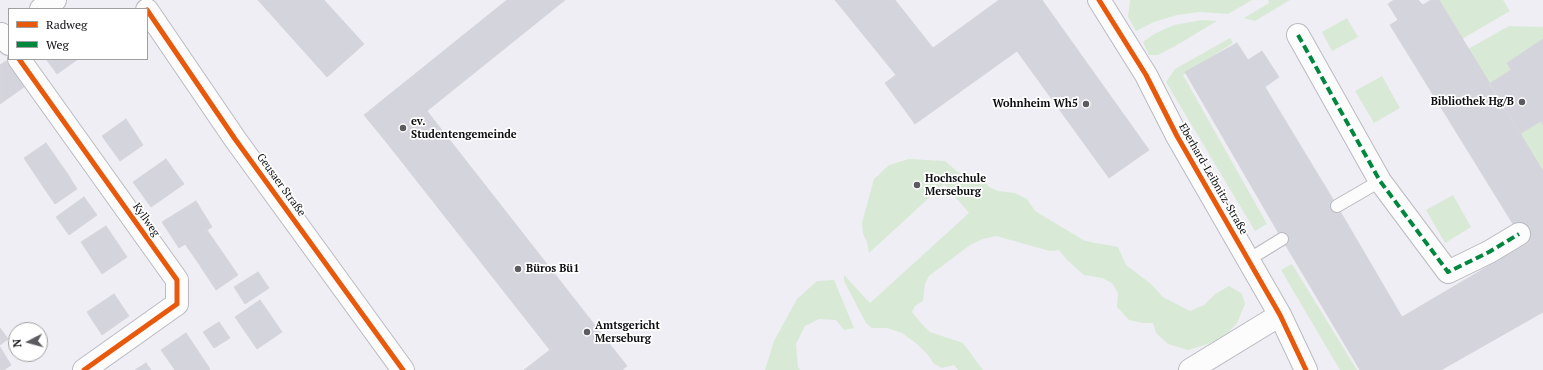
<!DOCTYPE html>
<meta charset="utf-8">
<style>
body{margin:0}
#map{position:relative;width:1543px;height:370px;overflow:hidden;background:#eeeef4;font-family:"PT Serif",serif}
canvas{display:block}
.legend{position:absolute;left:8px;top:8px;width:140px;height:52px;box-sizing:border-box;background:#fff;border:1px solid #9e9fa0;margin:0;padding:5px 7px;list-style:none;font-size:12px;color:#0d0e11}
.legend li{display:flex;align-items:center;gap:8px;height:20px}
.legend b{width:20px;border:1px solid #9e9fa0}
.north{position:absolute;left:8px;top:322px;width:40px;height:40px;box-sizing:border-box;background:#fff;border:1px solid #9e9fa0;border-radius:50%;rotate:264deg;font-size:11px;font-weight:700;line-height:16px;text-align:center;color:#0d0e11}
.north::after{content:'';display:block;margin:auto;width:14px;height:18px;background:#5c5c60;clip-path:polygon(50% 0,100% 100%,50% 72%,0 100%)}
</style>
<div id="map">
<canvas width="1543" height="370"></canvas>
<ul class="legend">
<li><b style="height:5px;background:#e8590c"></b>Radweg</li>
<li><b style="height:5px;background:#00873e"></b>Weg</li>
</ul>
<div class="north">N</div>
</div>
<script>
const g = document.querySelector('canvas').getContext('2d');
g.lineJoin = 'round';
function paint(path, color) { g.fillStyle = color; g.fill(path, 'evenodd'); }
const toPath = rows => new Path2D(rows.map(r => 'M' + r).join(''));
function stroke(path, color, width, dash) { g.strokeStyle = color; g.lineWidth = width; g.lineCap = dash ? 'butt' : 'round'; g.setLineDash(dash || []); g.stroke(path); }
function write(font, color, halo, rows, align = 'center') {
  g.font = font + ' "PT Serif",serif'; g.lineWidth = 3.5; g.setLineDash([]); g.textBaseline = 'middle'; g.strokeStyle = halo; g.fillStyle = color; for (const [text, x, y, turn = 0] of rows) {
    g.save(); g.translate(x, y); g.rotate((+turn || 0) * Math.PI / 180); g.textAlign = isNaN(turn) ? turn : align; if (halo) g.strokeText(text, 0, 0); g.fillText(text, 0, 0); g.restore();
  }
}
paint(toPath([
 [1130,0,1252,0,1228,14,1200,12,1177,15,1154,22,1136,31,1128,17],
 [1268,0,1290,0,1255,21,1244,18,1269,3],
 [1439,0,1503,0,1510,11,1462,39],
 [1347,18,1358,37,1332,51,1322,32],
 [1202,20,1217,21,1177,45,1158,55,1149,55,1143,42,1154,34,1174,25],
 [1509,26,1543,27,1543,39,1507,63,1511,70,1489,84,1468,49],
 [1230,38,1233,43,1183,75,1267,224,1255,231,1166,82,1175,69],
 [1382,76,1400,108,1374,123,1355,91],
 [1541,121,1543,125,1543,171,1520,134],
 [909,159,945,161,959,173,983,179,989,187,998,191,1015,193,1027,199,1035,211,1085,241,1118,247,1126,265,1151,284,1163,297,1190,311,1204,305,1215,294,1229,286,1242,294,1245,304,1237,323,1223,338,1205,345,1188,350,1168,344,1156,333,1153,323,1143,323,1129,320,1117,307,1118,293,1112,283,1102,278,1084,275,1067,260,1059,250,1050,251,996,236,983,239,970,245,929,276,925,284,923,301,915,306,912,312,922,324,930,332,963,343,983,370,958,370,954,365,942,368,934,364,928,355,917,344,902,333,887,328,872,328,866,323,844,281,844,275,870,303,969,213,944,184,869,253,867,242,863,234,862,223,874,179,889,165],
 [1453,195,1471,227,1445,243,1426,210],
 [1292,264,1357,370,1340,370,1281,270],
 [834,280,854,328,844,330,836,320,819,319,805,326,796,344,798,367,800,370,765,370,774,341,797,299,817,281]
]), '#d8ead6');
const building = toPath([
 [258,0,324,0,364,44,327,77,258,0],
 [507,0,565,0,387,143,364,115,507,0],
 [835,0,895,0,933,48,999,0,1042,0,1149,150,1109,178,1017,51,915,124,885,83,896,75,835,0],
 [1394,0,1418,0,1423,5,1431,0,1439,0,1543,171,1543,234,1526,245,1390,25,1398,20,1388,4,1394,0],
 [1543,39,1543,125,1541,121,1520,134,1489,84,1511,70,1507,63,1543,39],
 [1237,43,1248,60,1262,51,1279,77,1265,87,1337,206,1282,239,1185,72,1237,43],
 [46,59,78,59,57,74,46,59],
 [6,61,24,87,0,104,0,65,6,61],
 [427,111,590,319,550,350,387,143,427,111],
 [126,119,143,145,120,161,102,136,126,119],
 [46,143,67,173,44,188,24,158,46,143],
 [166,159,184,184,151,207,133,182,166,159],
 [67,173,77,189,55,204,44,188,67,173],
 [84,197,97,215,69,235,56,217,84,197],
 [196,201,212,227,179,248,162,222,196,201],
 [1337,206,1402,317,1434,370,1360,370,1282,239,1337,206],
 [106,226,127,257,102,274,81,242,106,226],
 [207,230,218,246,197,261,185,244,207,230],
 [1543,234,1543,312,1441,370,1434,370,1402,317,1543,234],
 [218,246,238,275,216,290,197,261,218,246],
 [258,272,269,288,245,304,234,287,258,272],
 [114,294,129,316,102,335,87,312,114,294],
 [260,300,282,332,257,349,235,317,260,300],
 [590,319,627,366,622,370,524,370,590,319],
 [219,322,230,338,214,348,203,332,219,322],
 [0,328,8,339,0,345,0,328],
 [186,333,210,369,209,370,175,370,161,350,186,333],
 [0,347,11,365,4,370,0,370,0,347],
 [146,363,151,370,135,370,146,363]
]);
paint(building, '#d4d4dd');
stroke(building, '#d5d5da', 1);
const lane = toPath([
 [1337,206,1380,181],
 [1248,260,1282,239]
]);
const street = toPath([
 [1099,0,1146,75,1177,136,1280,315,1306,370],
 [41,9,55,0],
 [1,34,9,44],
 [1298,35,1380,181,1448,272,1489,252,1519,234],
 [19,59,177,280,177,304,84,370],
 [1190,370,1280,315]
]);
const secondary = toPath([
 [147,10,235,139,403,370]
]);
stroke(lane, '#babbc0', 14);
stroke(street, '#babbc0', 24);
stroke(secondary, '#babbc0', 24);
stroke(lane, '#fcfcfd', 12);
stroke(street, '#fcfcfd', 22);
stroke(secondary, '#fcfcfd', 22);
stroke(toPath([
 [1298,35,1380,181,1448,272,1489,252,1519,234]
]), '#00873e', 4, [8, 4]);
stroke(toPath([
 [1099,0,1146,75,1177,136,1280,315,1306,370],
 [147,10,235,139,403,370],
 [19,59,177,280,177,304,84,370]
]), '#e8590c', 5);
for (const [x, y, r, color] of [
 [1522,102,4,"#5c5c60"],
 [1086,104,4,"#5c5c60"],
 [403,128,4,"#5c5c60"],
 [917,185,4,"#5c5c60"],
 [518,269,4,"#5c5c60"],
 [587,332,4,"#5c5c60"]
]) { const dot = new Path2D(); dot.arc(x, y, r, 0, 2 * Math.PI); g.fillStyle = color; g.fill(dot); stroke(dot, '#fff', 1.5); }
write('bold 11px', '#0d0e11', '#fff', [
 ["Bibliothek Hg/B",1514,102,"right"],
 ["Wohnheim Wh5",1078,104,"right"],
 ["ev.",411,122],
 ["Studentengemeinde",411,135],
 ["Hochschule",925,179],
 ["Merseburg",925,192],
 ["Büros Bü1",526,269],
 ["Amtsgericht",595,326],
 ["Merseburg",595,339]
], 'left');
write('11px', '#0d0e11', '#fff', [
 ["Eberhard-Leibnitz-Straße",1213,179,60],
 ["Geusaer Straße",281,185,54],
 ["Kyllweg",146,220,55]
]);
</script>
